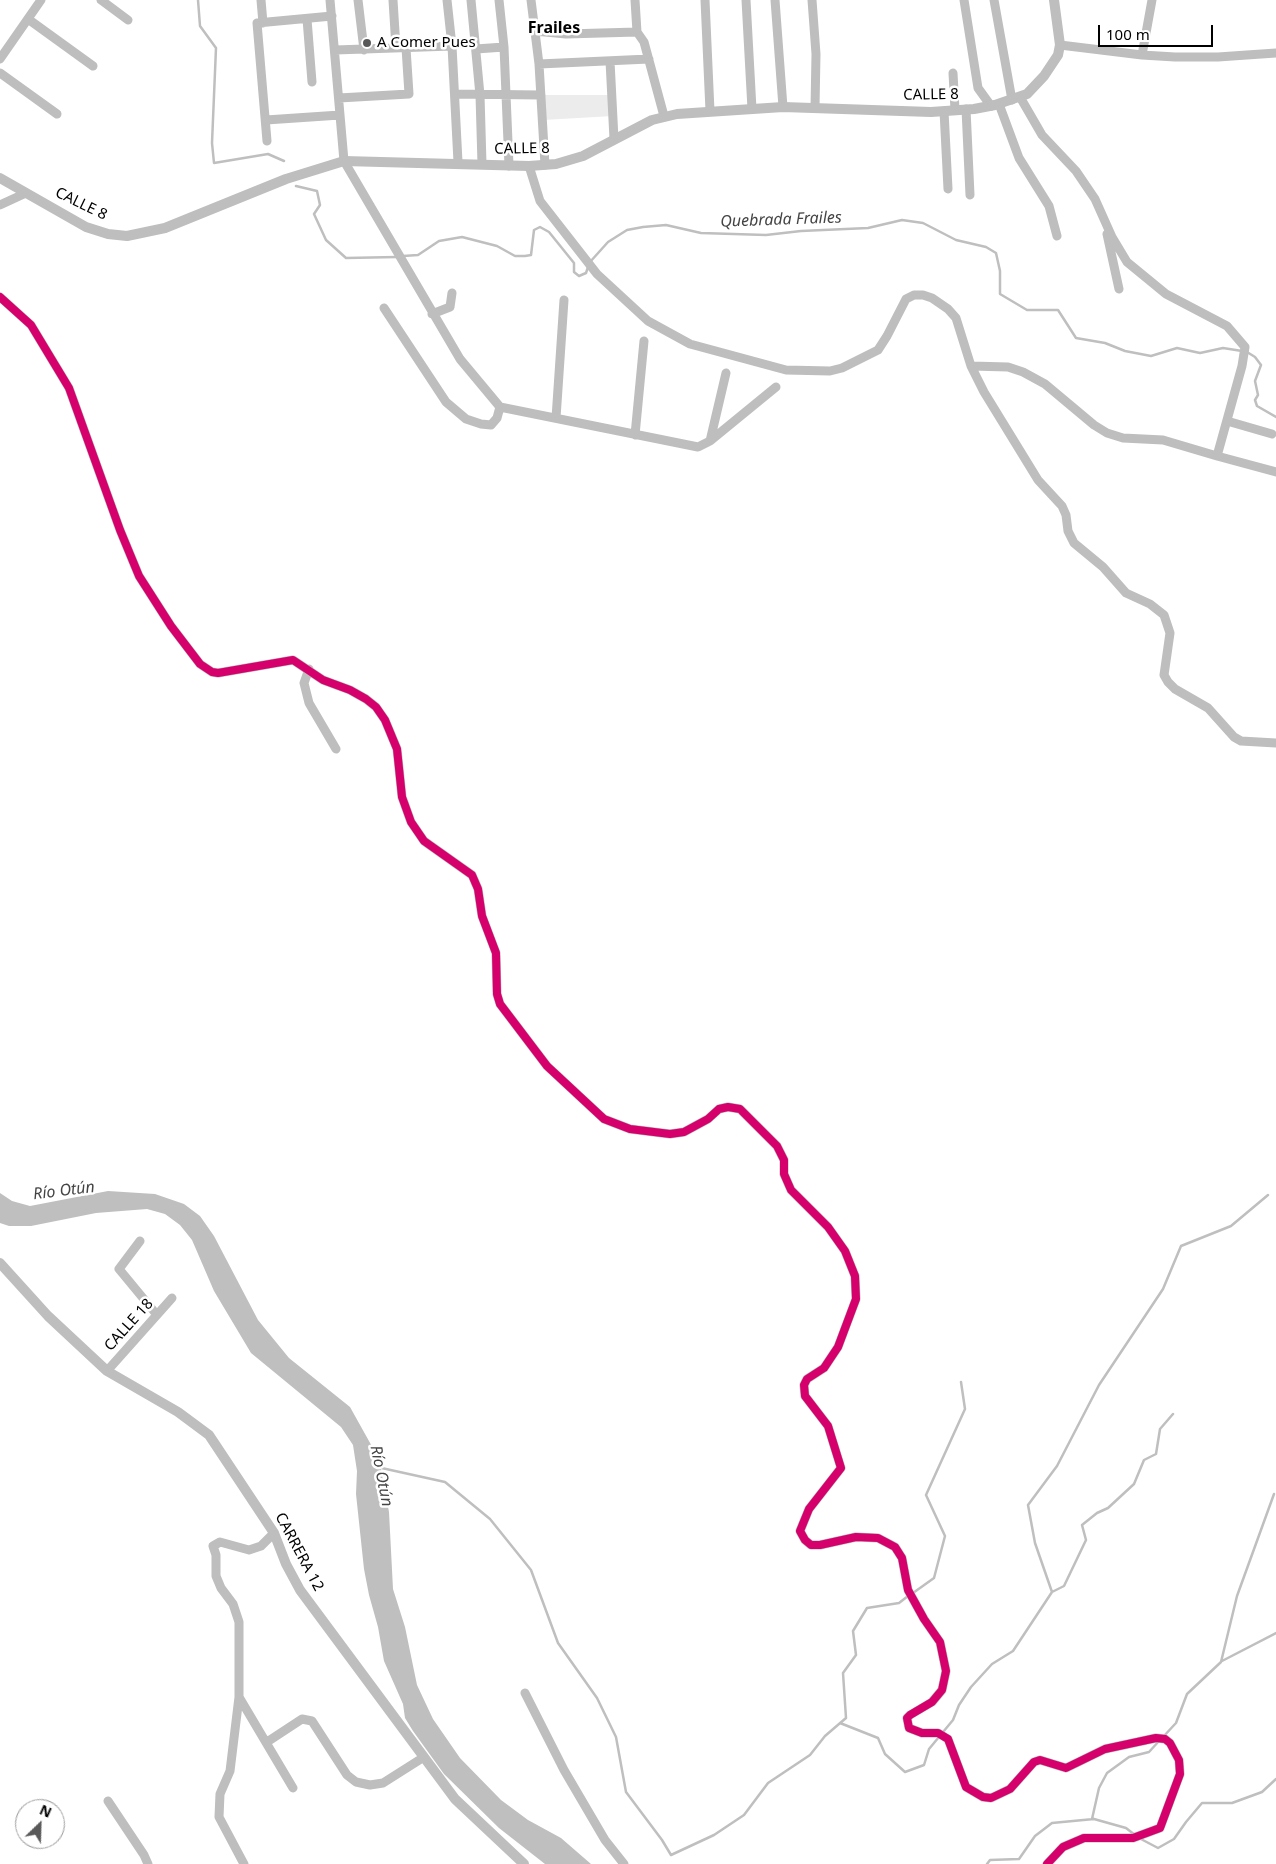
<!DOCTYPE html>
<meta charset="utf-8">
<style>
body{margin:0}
#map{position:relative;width:1276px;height:1864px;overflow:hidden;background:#fff;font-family:"Noto Sans",sans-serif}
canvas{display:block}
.north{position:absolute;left:15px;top:1799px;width:50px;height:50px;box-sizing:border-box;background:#fff;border:1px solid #999;border-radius:50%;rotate:24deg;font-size:14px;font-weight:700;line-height:20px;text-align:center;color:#000}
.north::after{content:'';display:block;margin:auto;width:18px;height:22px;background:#595959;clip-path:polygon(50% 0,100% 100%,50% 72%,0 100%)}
.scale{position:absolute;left:1098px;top:25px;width:115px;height:22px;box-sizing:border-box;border:2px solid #000;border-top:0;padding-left:6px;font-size:15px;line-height:18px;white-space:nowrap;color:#000;-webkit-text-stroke:4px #fff;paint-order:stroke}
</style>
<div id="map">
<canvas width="1276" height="1864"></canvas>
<div class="north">N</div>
<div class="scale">100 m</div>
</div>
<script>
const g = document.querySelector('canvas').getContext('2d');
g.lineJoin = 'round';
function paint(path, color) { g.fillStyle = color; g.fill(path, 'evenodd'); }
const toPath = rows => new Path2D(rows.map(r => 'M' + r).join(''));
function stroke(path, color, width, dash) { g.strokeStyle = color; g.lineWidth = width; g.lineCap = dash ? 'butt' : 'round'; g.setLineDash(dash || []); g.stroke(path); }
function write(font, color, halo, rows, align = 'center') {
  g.font = font + ' "Noto Sans",sans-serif'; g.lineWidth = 5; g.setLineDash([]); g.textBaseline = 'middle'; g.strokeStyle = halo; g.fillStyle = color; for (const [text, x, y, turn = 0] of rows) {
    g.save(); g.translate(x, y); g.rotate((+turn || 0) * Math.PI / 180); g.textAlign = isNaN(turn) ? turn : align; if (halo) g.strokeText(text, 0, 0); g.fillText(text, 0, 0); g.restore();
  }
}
paint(toPath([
 [541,95,612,95,613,116,543,120]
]), '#ececec');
paint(toPath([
 [108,1191,155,1194,184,1204,200,1216,214,1236,258,1320,289,1358,350,1407,379,1459,389,1512,393,1589,405,1627,417,1685,433,1719,460,1758,501,1800,528,1820,561,1838,591,1864,545,1864,499,1828,444,1774,413,1731,405,1718,403,1704,384,1661,378,1627,369,1595,364,1569,356,1494,357,1471,353,1445,341,1427,251,1353,214,1291,192,1240,180,1225,165,1214,147,1209,96,1213,31,1226,9,1226,0,1223,0,1193,12,1201,30,1206]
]), '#bfbfbf');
stroke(toPath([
 [198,0,200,26,216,48,212,143,214,163,268,154,284,161],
 [296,186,317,191,320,205,314,214,326,240,346,258,397,257],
 [403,256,418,255,439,241,462,237,497,246,515,256,525,256,531,255,534,230,540,227,549,232,574,263,574,272,579,276,586,273,588,267],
 [590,262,608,242,627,230,643,227,666,225,701,233,766,235,801,231,868,228,902,220,923,223,956,240,986,247,996,253,1000,271,1000,294,1027,310,1058,310,1076,338,1105,343,1125,351,1151,356,1177,348,1200,353,1223,348,1242,351],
 [1247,352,1255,357,1261,365,1255,381,1258,395,1255,400,1257,406,1276,417],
 [377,1467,445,1482,490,1519,531,1570,558,1643,597,1698,616,1737,626,1792,662,1840,671,1855,714,1835,744,1815,768,1783,810,1755,825,1736,846,1718,843,1673,856,1655,853,1631,867,1608,899,1603,908,1596],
 [1052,1592,1064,1586,1086,1540,1082,1525,1097,1513,1108,1508,1134,1484,1144,1460,1156,1454,1160,1429,1173,1414],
 [913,1593,934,1578,945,1536,926,1495,965,1409,961,1382],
 [1222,1661,1276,1633],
 [840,1723,878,1738,885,1754,905,1772,924,1765,929,1749,953,1720,959,1705,971,1687,992,1664,1013,1651,1052,1592,1035,1543,1028,1505,1057,1466,1099,1385,1163,1289,1181,1246,1231,1226,1268,1195],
 [1163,1737,1176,1723,1187,1694,1221,1662,1237,1596,1274,1494],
 [1092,1819,1099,1788,1107,1773,1129,1757,1149,1752,1159,1741],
 [1139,1838,1158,1848,1174,1839,1186,1822,1202,1803,1232,1803,1262,1792,1276,1779],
 [987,1864,990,1860,1019,1859,1035,1836,1052,1823,1094,1819,1126,1828,1135,1835]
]), '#bfbfbf', 2.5);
stroke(toPath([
 [101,0,128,20],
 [261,0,263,23],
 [330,0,344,161,460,359,500,407,698,447,710,441,726,373],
 [358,0,364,50],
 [393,0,396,48],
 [447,0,452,46,458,162],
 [471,0,480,95,482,164],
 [499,0,504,47,509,166],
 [531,0,539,64,545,165],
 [635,0,637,32,644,42,664,116],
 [705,0,710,111],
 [746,0,752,109],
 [775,0,783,107],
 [812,0,816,54,815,108],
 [964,0,978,88,991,106],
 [994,0,1012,100],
 [28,19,93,66],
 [307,19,312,82],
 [535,31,566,34,637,32],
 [1060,45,1142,55,1175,57,1218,57,1276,53],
 [476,49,504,47],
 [335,50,452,46],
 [1142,55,1152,0],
 [0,59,41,0],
 [610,61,614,139],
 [539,64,649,59],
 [0,73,57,114],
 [953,73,955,110],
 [455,94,541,95],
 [339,98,409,94,406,48],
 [999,104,1019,158,1049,206,1057,236],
 [966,109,970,195],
 [944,111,948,189],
 [266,120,340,115],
 [267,141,257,23,332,16],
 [529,166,540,201,597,274,648,321,690,344,786,370,830,371,842,368,878,350,887,336,906,299,914,295,923,295,932,298,948,309,956,318,971,366,984,392,1038,480,1062,506,1066,515,1068,531,1074,543,1103,567,1126,593,1150,604,1164,615,1170,633,1164,675,1168,682,1175,689,1208,708,1234,737,1241,741,1276,743],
 [0,205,26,193],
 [1107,234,1119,289],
 [0,297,31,325,69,388,120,530,139,576,171,626,200,664,212,672,218,673,293,660,323,680,350,690,366,699,376,707,385,720,397,749,402,797,411,822,424,841,472,875,478,889,482,916,496,953,497,994,500,1004,547,1066,604,1119,630,1129,670,1134,684,1132,708,1119,719,1109,728,1107,740,1109,777,1146,784,1160,784,1174,791,1190,828,1227,845,1251,855,1276,856,1299,838,1347,824,1368,807,1379,804,1385,805,1396,828,1426,841,1468,809,1509,800,1531,805,1540,811,1545,820,1545,856,1537,878,1538,895,1547,902,1558,908,1590,924,1619,940,1642,946,1671,942,1690,932,1702,910,1715,907,1718,909,1728,922,1733,938,1733,948,1739,966,1787,983,1797,991,1798,1010,1789,1034,1762,1040,1760,1066,1768,1105,1749,1156,1738,1165,1739,1170,1743,1179,1760,1180,1774,1160,1828,1133,1838,1084,1838,1063,1847,1047,1864],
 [384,308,446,402,466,419,481,424,491,425,497,418,500,407],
 [432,314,450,307,452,293],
 [971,366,1008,367,1023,372,1045,384,1094,425,1107,433,1123,438,1163,440,1217,456,1242,366,1245,347,1227,326,1166,294,1127,262,1112,237,1095,199,1076,171,1042,135,1020,97],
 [556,418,564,300],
 [1227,421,1272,434],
 [635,435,644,341],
 [710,441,776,387],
 [1217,456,1276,472],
 [309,669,304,683,309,703,336,749],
 [140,1241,119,1269,157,1315],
 [107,1371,172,1298],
 [525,1693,564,1770,605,1840,624,1864],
 [239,1697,293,1788],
 [267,1742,302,1719,312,1721,347,1775,356,1782,370,1785,383,1783,424,1757],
 [108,1801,144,1855,148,1864],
 [244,1864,219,1817,220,1794,230,1771,239,1697,239,1622,233,1604,221,1588,216,1576,216,1555,213,1546,220,1542,249,1550,261,1546,274,1533]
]), '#bebebe', 9);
stroke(toPath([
 [0,178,86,227,108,234,127,236,165,228,286,179,344,161,529,166,556,164,583,156,652,120,677,114,783,107,931,112,974,109,995,105,1027,94,1044,76,1058,55,1060,45,1054,0],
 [0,1263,48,1316,107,1371,178,1412,209,1435,274,1533,286,1564,300,1590,455,1799,524,1864]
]), '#bebebe', 10);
stroke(toPath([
 [0,297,31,325,69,388,120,530,139,576,171,626,200,664,212,672,218,673,293,660,323,680,350,690,366,699,376,707,385,720,397,749,402,797,411,822,424,841,472,875,478,889,482,916,496,953,497,994,500,1004,547,1066,604,1119,630,1129,670,1134,684,1132,708,1119,719,1109,728,1107,740,1109,777,1146,784,1160,784,1174,791,1190,828,1227,845,1251,855,1276,856,1299,838,1347,824,1368,807,1379,804,1385,805,1396,828,1426,841,1468,809,1509,800,1531,805,1540,811,1545,820,1545,856,1537,878,1538,895,1547,902,1558,908,1590,924,1619,940,1642,946,1671,942,1690,932,1702,910,1715,907,1718,909,1728,922,1733,938,1733,948,1739,966,1787,983,1797,991,1798,1010,1789,1034,1762,1040,1760,1066,1768,1105,1749,1156,1738,1165,1739,1170,1743,1179,1760,1180,1774,1160,1828,1133,1838,1084,1838,1063,1847,1047,1864]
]), '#d6006c', 8);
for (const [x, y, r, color] of [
 [367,43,5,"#595959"]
]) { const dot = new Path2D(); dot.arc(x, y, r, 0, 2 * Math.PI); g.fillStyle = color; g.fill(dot); stroke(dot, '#fff', 2); }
write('15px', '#000', '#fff', [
 ["A Comer Pues",377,43]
], 'left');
write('15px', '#000', '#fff', [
 ["CALLE 8",931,95,-1],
 ["CALLE 8",522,149,-1],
 ["CALLE 8",81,204,26],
 ["CALLE 18",129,1325,-48],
 ["CARRERA 12",299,1552,62]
]);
write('bold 16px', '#000', '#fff', [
 ["Frailes",554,28]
]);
write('italic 16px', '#444', '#fff', [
 ["Quebrada Frailes",781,220,-2],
 ["Río Otún",64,1191,-7],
 ["Río Otún",381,1476,79]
]);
</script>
